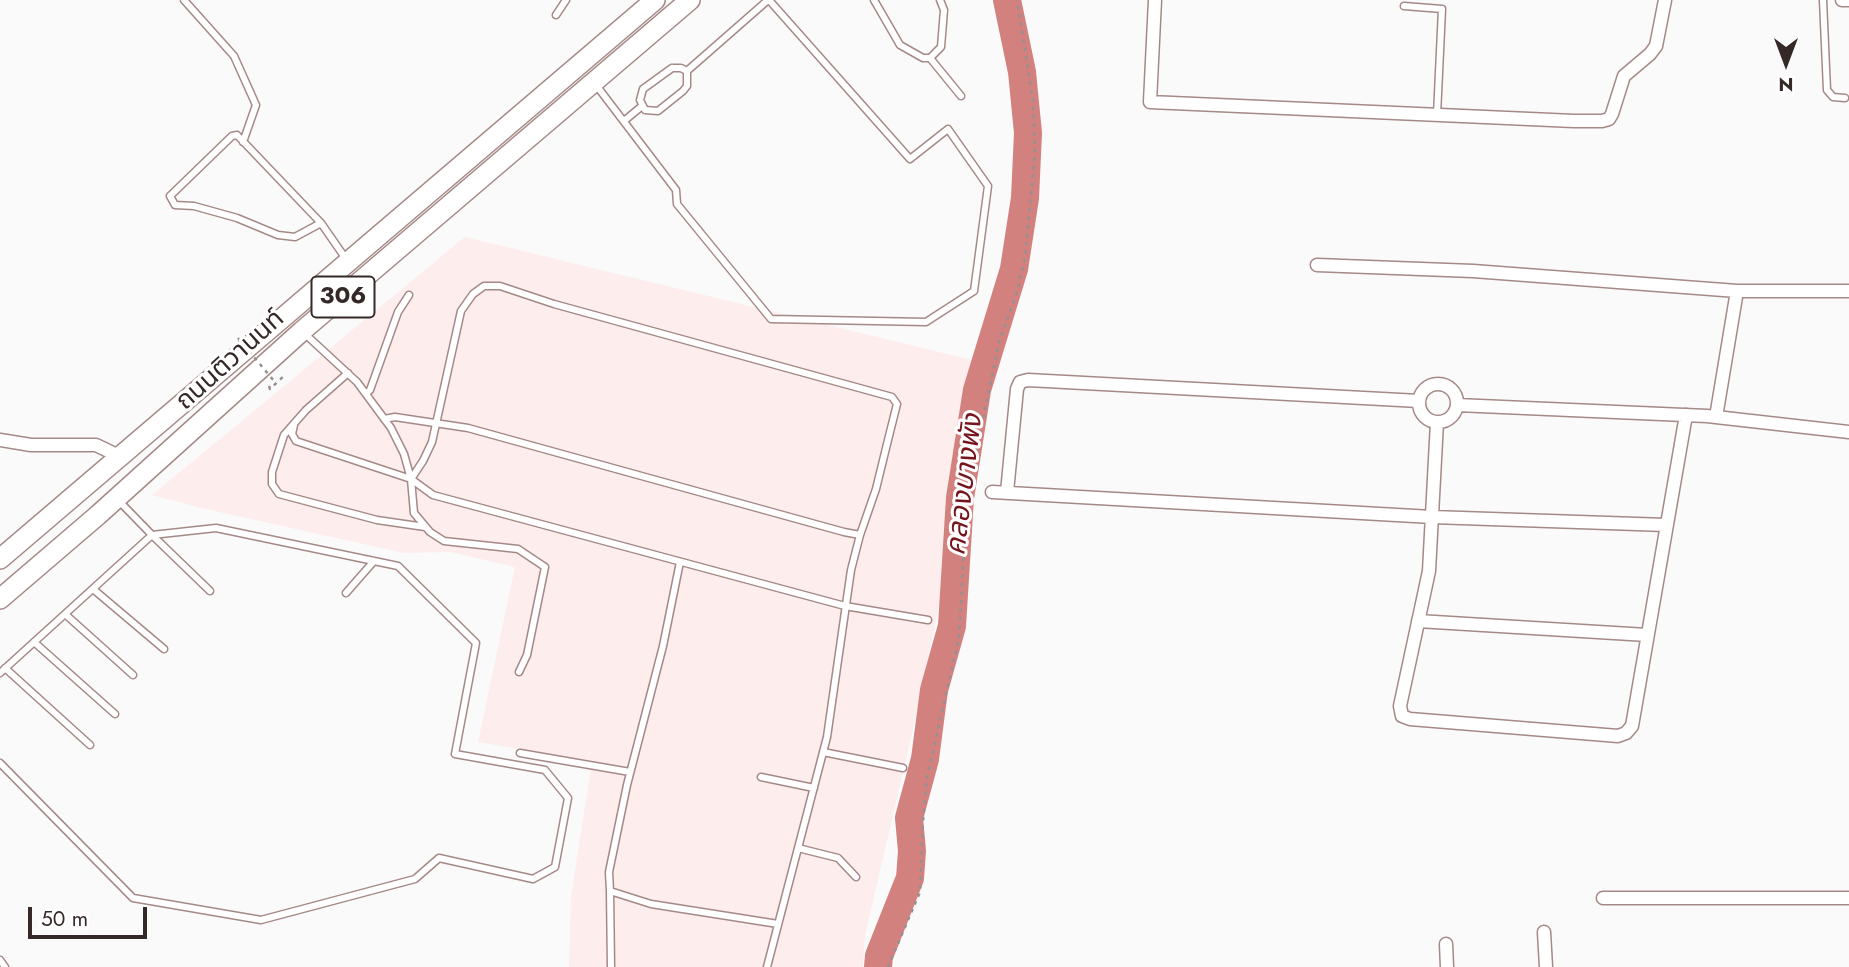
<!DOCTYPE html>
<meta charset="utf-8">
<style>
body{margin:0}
#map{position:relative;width:1849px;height:967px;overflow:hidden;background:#fafafa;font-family:Jost,sans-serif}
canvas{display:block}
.north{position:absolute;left:1751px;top:28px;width:70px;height:70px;-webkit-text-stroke:5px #fff;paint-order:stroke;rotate:180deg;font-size:19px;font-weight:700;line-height:28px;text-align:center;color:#352928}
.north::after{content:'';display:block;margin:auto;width:24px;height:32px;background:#352928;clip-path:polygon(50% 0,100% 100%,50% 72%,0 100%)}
.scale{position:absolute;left:28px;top:907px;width:119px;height:32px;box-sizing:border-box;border:4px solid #352928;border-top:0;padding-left:9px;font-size:21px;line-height:24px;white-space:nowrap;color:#352928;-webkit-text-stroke:5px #fff;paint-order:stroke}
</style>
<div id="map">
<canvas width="1849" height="967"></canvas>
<div class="north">N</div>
<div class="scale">50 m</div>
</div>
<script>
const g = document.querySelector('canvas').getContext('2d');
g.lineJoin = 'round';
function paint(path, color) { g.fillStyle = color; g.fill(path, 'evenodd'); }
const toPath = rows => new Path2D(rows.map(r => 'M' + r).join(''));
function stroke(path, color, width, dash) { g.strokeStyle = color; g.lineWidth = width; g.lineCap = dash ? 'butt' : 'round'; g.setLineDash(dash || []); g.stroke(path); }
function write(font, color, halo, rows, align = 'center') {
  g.font = font + ' Jost,"Noto Sans Thai",sans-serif'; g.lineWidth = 6; g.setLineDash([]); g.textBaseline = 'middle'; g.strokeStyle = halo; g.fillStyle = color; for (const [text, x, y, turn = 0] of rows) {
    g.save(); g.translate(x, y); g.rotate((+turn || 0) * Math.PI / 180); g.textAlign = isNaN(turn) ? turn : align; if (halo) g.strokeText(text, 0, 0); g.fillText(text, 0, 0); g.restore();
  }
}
paint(toPath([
 [465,237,976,361,945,579,910,742,865,935,863,967,569,967,571,897,592,761,478,742,515,567,451,552,404,553,201,508,152,495]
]), '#fdedec');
stroke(toPath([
 [878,967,879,956,910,878,912,851,909,818,925,759,934,690,952,626,960,498,977,390,1014,269,1025,198,1028,133,1022,72,1007,0]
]), '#d2817e', 28);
const lane = toPath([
 [184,0,234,56,256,105,243,142],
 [874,0,900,45,923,58,930,58,961,96],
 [1823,0,1827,90,1833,97,1845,98],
 [1404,6,1442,9,1437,115],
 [556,15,566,0],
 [930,58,941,47,944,10,940,0],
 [672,68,681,68,687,71,687,86,683,91,658,111,645,110,640,100,643,89,672,68],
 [687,71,768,0],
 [596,85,676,190,677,204,771,319,926,322,974,291,988,186,948,129,910,159,769,0],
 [624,121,642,106],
 [321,223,295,237,278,235,237,218,194,206,175,205,170,196,232,136,237,135,321,223,346,259],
 [304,333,357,382,391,428,404,454,411,479,414,513,430,532,444,541,518,549,545,567,527,655,519,672],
 [348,373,306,410,284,435,272,472,272,484,279,494,377,520,425,527],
 [366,394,370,390,398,312,409,295],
 [384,419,395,417,468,428,844,532,860,535],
 [294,425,292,434,296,441,411,479,433,495,845,606,928,620],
 [411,479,423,461,432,442,461,311,473,294,484,286,500,286,554,304,892,397,897,404,888,440,876,489,860,535,851,570,827,737,767,967],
 [680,562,663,646,627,785,609,872,610,891,651,904,778,924],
 [93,589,164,649],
 [346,593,374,561],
 [65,614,133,675],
 [34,642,115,714],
 [5,668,90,745],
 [0,673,152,535,210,591],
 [823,752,903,768],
 [520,753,630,772],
 [0,763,133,898,261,920,415,879,439,858,533,879,555,867,568,798,545,770,455,754,476,643,398,566,216,528,152,535,118,500],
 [761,777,814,788],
 [798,848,838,858,856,877],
 [610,891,611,967],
 [0,960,5,967]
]);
const street = toPath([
 [1155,0,1150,102,1574,121,1602,121,1609,119,1612,114,1624,76,1650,54,1656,46,1665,0],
 [1842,0,1849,0],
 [1317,265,1473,271,1737,291],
 '1419 403a19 19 0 1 1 38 0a19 19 0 1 1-38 0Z',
 [1457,405,1707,416,1849,432],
 [1716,417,1737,291,1849,291],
 [1437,422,1429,571,1400,706,1402,716,1410,719,1618,736,1626,733,1632,726,1686,415],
 [0,440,31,445,96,445,119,456],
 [992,492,1432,517,1666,525],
 [1007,492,1017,389,1020,382,1028,380,1419,401],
 [1418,621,1647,635],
 [1603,898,1849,898],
 [1544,932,1546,967],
 [1446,944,1447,967]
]);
const primary = toPath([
 [0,559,655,0],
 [0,599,98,515,302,331,690,0]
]);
stroke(lane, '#a58987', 9);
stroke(street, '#a58987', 15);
stroke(primary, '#a58987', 22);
stroke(toPath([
 [269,386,270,389,286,374],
 [888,967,920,892,923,821,927,778,959,637,967,498,999,342,1017,292,1025,258,1035,152,1033,101,1017,0]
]), '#979090', 2.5, [3.5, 5]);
stroke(lane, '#fff', 6);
stroke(street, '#fff', 12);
stroke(primary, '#fff', 19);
stroke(toPath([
 [238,338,274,381]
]), '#979090', 2.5, [3.5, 5]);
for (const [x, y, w] of [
 [343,297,63]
]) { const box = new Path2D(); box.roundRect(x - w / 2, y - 20.5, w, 41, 5); g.fillStyle = '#fff'; g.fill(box); stroke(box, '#352928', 2); }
write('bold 24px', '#352928', null, [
 ["306",343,297]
]);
write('26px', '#352928', '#fff', [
 ["ถนนติวานนท์",231,361,-42]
]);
write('italic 28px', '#76141c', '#fff', [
 ["คลองบางพัง",966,485,-83]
]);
</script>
